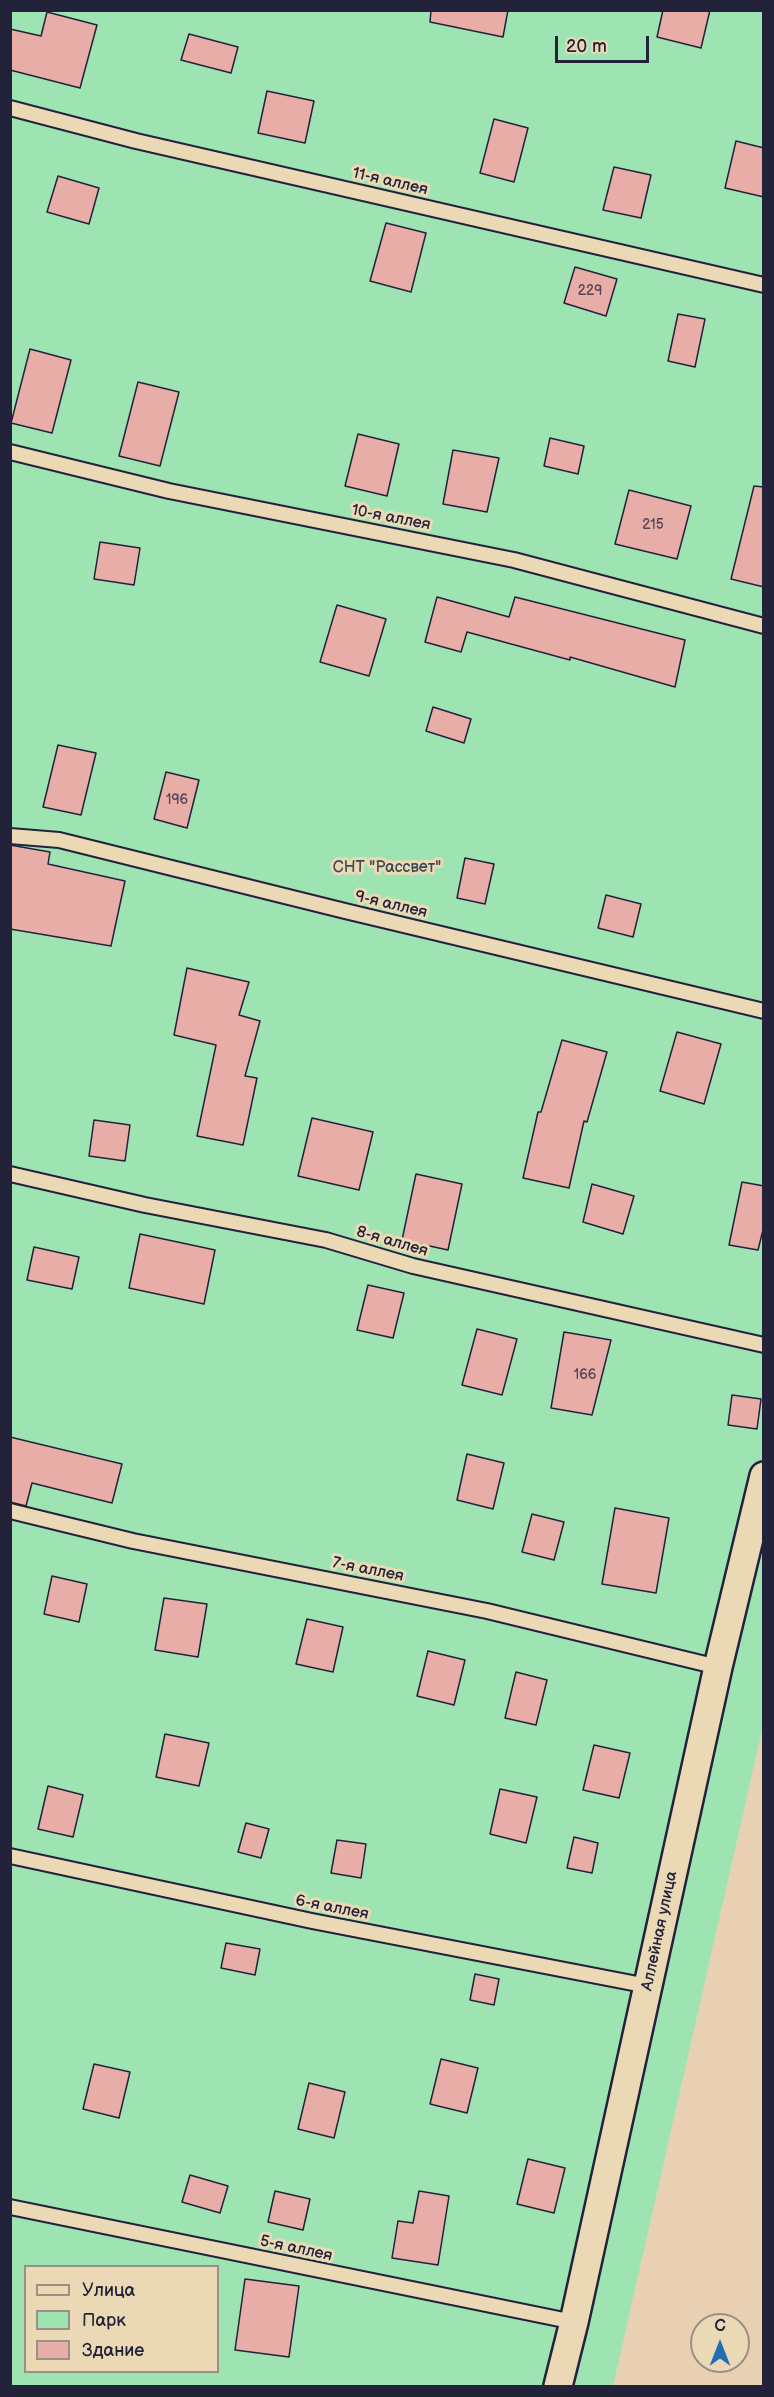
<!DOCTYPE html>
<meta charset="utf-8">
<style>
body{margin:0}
#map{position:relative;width:774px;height:2397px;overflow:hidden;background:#ead0b3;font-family:"Balsamiq Sans",sans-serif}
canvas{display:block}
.frame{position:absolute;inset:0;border:12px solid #22223b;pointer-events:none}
.legend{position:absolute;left:24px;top:2265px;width:195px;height:108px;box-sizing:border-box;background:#ebd9b6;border:2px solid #9b9085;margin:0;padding:8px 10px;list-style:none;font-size:18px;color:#22223b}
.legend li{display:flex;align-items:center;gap:12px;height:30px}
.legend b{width:30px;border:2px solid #9b9085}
.north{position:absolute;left:690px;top:2313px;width:60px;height:60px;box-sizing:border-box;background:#ebd9b6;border:2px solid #9b9085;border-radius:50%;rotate:0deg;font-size:16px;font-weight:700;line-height:24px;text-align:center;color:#22223b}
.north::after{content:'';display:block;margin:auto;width:21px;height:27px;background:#1f6fb2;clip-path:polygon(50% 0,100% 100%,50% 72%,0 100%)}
.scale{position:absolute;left:555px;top:36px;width:94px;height:27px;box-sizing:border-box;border:3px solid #22223b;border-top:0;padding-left:8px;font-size:18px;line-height:21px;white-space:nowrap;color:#22223b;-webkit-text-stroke:4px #ebd9b6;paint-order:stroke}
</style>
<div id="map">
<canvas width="774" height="2397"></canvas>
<div class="frame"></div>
<ul class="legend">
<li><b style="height:8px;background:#ebd9b6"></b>Улица</li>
<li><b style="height:16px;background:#9de4b2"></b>Парк</li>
<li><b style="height:16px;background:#e7ada6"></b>Здание</li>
</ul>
<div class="north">С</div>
<div class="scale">20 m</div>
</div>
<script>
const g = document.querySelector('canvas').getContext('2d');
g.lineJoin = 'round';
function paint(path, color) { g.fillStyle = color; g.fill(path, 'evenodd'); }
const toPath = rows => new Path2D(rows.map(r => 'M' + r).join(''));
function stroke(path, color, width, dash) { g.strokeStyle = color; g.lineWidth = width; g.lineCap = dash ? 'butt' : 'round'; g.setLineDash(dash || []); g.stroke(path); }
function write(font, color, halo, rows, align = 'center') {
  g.font = font + ' "Balsamiq Sans",sans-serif'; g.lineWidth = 6; g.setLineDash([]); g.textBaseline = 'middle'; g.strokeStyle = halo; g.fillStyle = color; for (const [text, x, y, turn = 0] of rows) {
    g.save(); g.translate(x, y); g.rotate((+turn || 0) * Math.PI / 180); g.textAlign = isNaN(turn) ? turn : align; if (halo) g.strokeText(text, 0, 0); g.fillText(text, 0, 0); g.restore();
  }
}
paint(toPath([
 [11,11,763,11,763,1726,613,2386,11,2386],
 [26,2266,218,2266,218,2372,26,2372]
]), '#9de4b2');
const building = toPath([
 [431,10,508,10,503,37,430,22,431,10],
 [663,10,710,10,701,48,657,37,663,10],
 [47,12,97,25,80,88,10,70,10,29,41,36,47,12],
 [189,34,238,47,231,73,181,60,189,34],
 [267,91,314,101,305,143,258,133,267,91],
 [494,119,528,128,514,182,480,173,494,119],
 [736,141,764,148,764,197,725,188,736,141],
 [614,167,651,175,641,218,603,210,614,167],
 [58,176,99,188,89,224,47,212,58,176],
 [386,223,426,233,411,292,370,281,386,223],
 [575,267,617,279,606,316,564,303,575,267],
 [678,314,705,319,695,367,668,361,678,314],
 [30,349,71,360,52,433,11,423,30,349],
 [138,382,179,392,160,466,119,456,138,382],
 [358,434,399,444,387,496,345,486,358,434],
 [550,438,584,446,578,474,544,466,550,438],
 [453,450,499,458,487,512,443,504,453,450],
 [754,486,764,487,764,587,731,579,754,486],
 [629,490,691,506,677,559,615,544,629,490],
 [100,542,140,548,134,585,94,579,100,542],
 [437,597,509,617,515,597,685,640,675,687,570,657,570,660,467,632,461,652,425,642,437,597],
 [337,605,386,619,369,676,320,662,337,605],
 [433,707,471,719,464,743,426,731,433,707],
 [58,745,96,753,81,815,43,807,58,745],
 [166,772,199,780,187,828,154,819,166,772],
 [10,845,50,852,48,864,125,881,111,946,10,929,10,845],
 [465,858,494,864,485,904,457,898,465,858],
 [606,895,641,904,633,937,598,928,606,895],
 [187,968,249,982,239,1015,260,1021,245,1076,257,1078,243,1145,197,1136,216,1045,174,1035,187,968],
 [677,1032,721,1044,704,1104,660,1091,677,1032],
 [562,1040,607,1052,587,1122,584,1121,569,1188,523,1178,538,1112,541,1112,562,1040],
 [312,1118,373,1132,359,1190,298,1176,312,1118],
 [94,1120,130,1125,125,1161,89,1156,94,1120],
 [416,1174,462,1184,448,1250,402,1240,416,1174],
 [742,1182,764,1186,764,1226,758,1250,729,1245,742,1182],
 [592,1184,634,1196,623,1234,583,1222,592,1184],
 [140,1234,215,1250,204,1304,129,1288,140,1234],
 [34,1247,79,1257,72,1289,27,1280,34,1247],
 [368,1285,404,1293,393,1338,357,1330,368,1285],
 [477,1329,517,1339,502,1395,462,1385,477,1329],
 [564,1332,611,1340,592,1415,551,1408,564,1332],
 [732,1395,761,1399,757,1429,728,1425,732,1395],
 [10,1437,122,1464,112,1503,32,1483,26,1506,10,1502,10,1437],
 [467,1454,504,1463,493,1509,457,1500,467,1454],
 [615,1508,669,1518,656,1593,602,1584,615,1508],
 [532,1514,564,1522,554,1560,522,1552,532,1514],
 [52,1576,87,1584,79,1622,44,1614,52,1576],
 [164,1598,207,1604,198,1657,155,1650,164,1598],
 [307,1619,343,1627,333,1672,296,1664,307,1619],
 [428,1651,465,1660,454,1705,417,1696,428,1651],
 [516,1672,547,1680,536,1725,505,1718,516,1672],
 [165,1734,209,1743,199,1786,156,1777,165,1734],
 [594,1745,630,1753,619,1798,583,1790,594,1745],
 [48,1786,83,1795,73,1837,38,1829,48,1786],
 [500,1789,537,1797,526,1843,490,1834,500,1789],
 [246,1823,269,1829,261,1858,238,1852,246,1823],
 [574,1837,598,1843,592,1873,567,1868,574,1837],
 [337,1840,366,1844,361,1878,331,1873,337,1840],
 [226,1943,260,1949,255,1975,221,1968,226,1943],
 [475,1974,499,1979,494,2005,470,2000,475,1974],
 [441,2059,478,2068,467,2113,430,2104,441,2059],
 [94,2064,130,2072,119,2118,83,2109,94,2064],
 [309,2083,345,2092,334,2138,298,2129,309,2083],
 [528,2159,565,2168,554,2213,517,2204,528,2159],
 [190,2175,228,2186,220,2213,182,2202,190,2175],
 [275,2191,310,2199,303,2230,268,2222,275,2191],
 [419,2191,449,2196,438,2265,392,2258,398,2221,413,2223,419,2191],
 [245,2279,299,2286,289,2357,235,2350,245,2279]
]);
paint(building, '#e7ada6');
stroke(building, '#22223b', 1.5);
const lane = toPath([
 [10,108,136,141,764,285],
 [10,452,169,491,514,560,764,626],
 [10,836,59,840,345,911,764,1011],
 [10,1174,145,1205,326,1240,413,1266,764,1345],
 [10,1511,133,1541,487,1611,718,1667],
 [10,1856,312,1921,648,1986],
 [10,2207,574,2322]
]);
const street = toPath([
 [558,2386,574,2322,718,1667,764,1476]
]);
stroke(lane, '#22223b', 18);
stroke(street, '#22223b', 32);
stroke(lane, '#ebd9b6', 14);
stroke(street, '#ebd9b6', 27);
write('14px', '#534556', null, [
 ["229",590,291],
 ["215",653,525],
 ["196",177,800],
 ["166",585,1375]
]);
write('16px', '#22223b', '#ebd9b6', [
 ["11-я аллея",390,182,13],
 ["10-я аллея",391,518,11],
 ["9-я аллея",391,905,13],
 ["8-я аллея",392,1242,16],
 ["7-я аллея",368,1570,11],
 ["6-я аллея",332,1908,11],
 ["Аллейная улица",660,1931,-78],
 ["5-я аллея",296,2249,12]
]);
write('16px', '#3b4953', '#ebd9b6', [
 ["СНТ \"Рассвет\"",387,868]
]);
</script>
